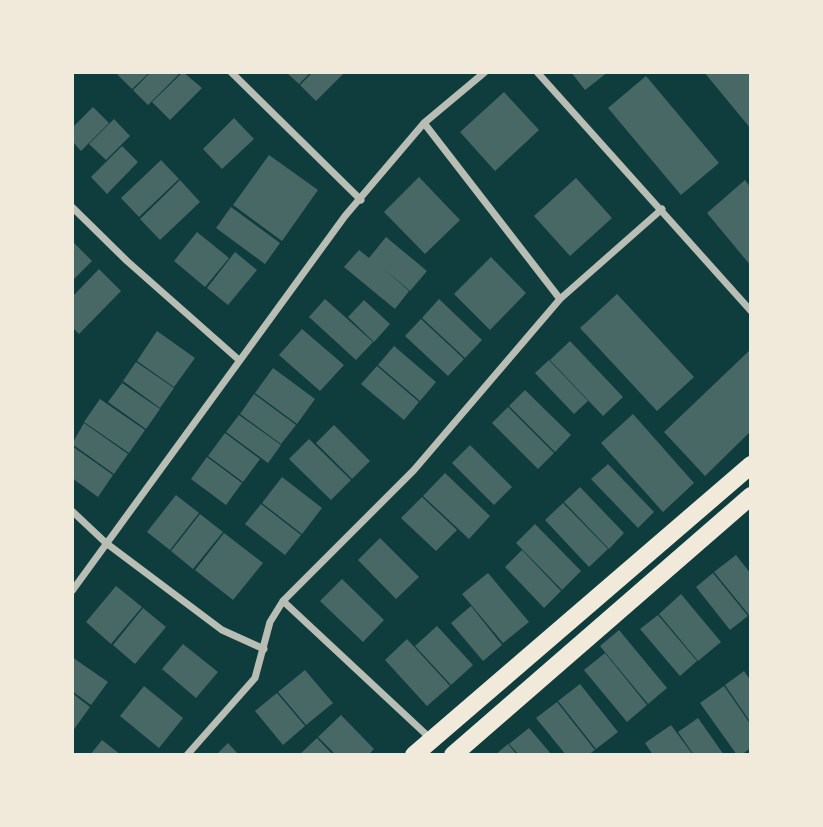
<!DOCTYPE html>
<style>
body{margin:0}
#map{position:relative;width:823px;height:827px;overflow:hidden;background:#0f3d3e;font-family:"IBM Plex Serif",serif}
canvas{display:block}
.frame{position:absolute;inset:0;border:74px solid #f1e9da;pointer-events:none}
</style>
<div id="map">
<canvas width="823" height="827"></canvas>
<div class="frame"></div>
</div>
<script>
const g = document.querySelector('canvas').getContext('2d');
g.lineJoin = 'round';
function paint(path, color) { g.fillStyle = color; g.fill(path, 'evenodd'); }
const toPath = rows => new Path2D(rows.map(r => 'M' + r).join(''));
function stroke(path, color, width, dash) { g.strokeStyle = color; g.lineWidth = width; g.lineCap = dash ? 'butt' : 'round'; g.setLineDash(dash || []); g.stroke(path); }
paint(toPath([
 [119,72,150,72,132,89,117,74],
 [151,72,181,72,148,105,133,90],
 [183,72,202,88,170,120,152,102],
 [286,72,311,72,299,84],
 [313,72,345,72,316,101,300,85],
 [571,72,608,72,585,90],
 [704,72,751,72,751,129],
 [646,76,719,163,681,195,608,108],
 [504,92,539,130,495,171,460,132],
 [93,107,109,123,81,151,72,141,72,128],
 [234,118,254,139,222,169,203,149],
 [114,119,130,136,106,160,89,144],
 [122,146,138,162,107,194,91,177],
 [269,155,318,190,282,241,233,205],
 [161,160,179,179,139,217,121,198],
 [419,177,460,220,425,254,384,212],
 [576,178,612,218,570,256,534,216],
 [180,180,200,202,160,240,140,219],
 [745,180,751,188,751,266,707,213],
 [231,207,280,243,265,264,216,228],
 [197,232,229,258,205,287,174,261],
 [386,237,427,271,410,291,383,268,409,291,395,309,344,267,359,250,369,258],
 [74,243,92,261,72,281,72,245],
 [235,252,257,270,228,305,207,288],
 [491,257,526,293,490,330,454,294],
 [99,269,121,291,79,334,72,327,72,297],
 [617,294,694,377,657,411,580,328],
 [325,299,373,342,356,360,309,317],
 [439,299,482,340,465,358,422,318],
 [364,300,390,324,374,342,348,317],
 [421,319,464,359,448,376,405,336],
 [302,329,344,365,320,391,279,355],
 [157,331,195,358,174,387,137,361],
 [570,341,623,397,603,416,550,360],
 [394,346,436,382,420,401,378,365],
 [750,350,751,431,705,476,664,432],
 [549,360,588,401,574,414,535,373],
 [136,362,174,388,160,408,123,381],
 [377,366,419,402,404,420,361,384],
 [273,368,315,399,297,424,255,393],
 [122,383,160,409,146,429,108,402],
 [525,390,571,435,555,452,509,406],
 [254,394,296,425,281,444,240,414],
 [100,399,145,430,129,453,84,422],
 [508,407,554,453,538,469,492,423],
 [633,414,694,483,663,512,601,443],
 [239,415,281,445,268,463,226,432],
 [84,423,128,454,114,474,72,444],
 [334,425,370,461,352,479,316,443],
 [225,433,260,459,243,482,208,456],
 [309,439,351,480,331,500,289,459],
 [470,445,512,487,494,505,452,463],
 [72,446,113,475,98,497,72,478],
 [207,457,242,483,226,505,191,479],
 [608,464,654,512,638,528,591,479],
 [445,473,490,516,469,539,423,496],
 [282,477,322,508,302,534,262,503],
 [580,487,624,533,609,549,564,502],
 [176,495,199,513,170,550,147,532],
 [422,497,457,530,436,551,401,518],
 [563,503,608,549,589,567,545,520],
 [261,504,301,535,285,555,245,524],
 [200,514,223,532,193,569,171,551],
 [535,524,581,571,562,590,516,543],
 [224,533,263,563,233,600,195,570],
 [380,538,419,577,396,599,358,560],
 [522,550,561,591,544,608,505,567],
 [736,555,751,574,751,613,749,615,714,572],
 [488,573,529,622,503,643,462,594],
 [713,573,748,616,730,630,696,587],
 [342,579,384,620,363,642,320,601],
 [116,586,142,607,111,644,86,622],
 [681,594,721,642,698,661,659,614],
 [471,606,502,645,483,661,451,623],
 [143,608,166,627,135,664,113,645],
 [658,615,697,661,680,676,640,629],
 [437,626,473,665,451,685,415,646],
 [619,630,667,688,648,704,600,646],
 [407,639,450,686,427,706,385,660],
 [183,644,218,672,196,698,162,669],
 [605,653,647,705,627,722,584,670],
 [72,657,108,682,91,705,72,691],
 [305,670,333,703,306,725,278,692],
 [744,671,751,681,751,723,725,685],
 [580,684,618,732,596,749,558,701],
 [144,686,183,718,159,748,120,716],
 [724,686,751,725,751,748,741,755,737,755,700,703],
 [72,693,90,707,72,732],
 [277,693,305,726,283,745,255,711],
 [557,702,595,750,588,755,566,755,536,718],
 [341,715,374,749,368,755,336,755,318,737],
 [698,718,724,755,694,755,678,732],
 [671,725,693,755,653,755,645,743],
 [529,728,552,755,519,755,509,744],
 [317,738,333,755,299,755],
 [102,740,121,755,90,755],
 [228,743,239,755,216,755],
 [508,744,517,755,495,755]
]), '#486865');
stroke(toPath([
 [231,72,361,200],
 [537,72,751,311],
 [424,123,560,299],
 [72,207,127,261,239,360],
 [72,511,106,543,222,630,264,649],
 [72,591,345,216,424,123,485,72],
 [283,601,431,739],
 [187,755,255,678,270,622,283,601,414,470,560,299,662,209]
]), '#b8beb3', 7);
stroke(toPath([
 [414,755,751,465],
 [453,755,751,496]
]), '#f1e9da', 18);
</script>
